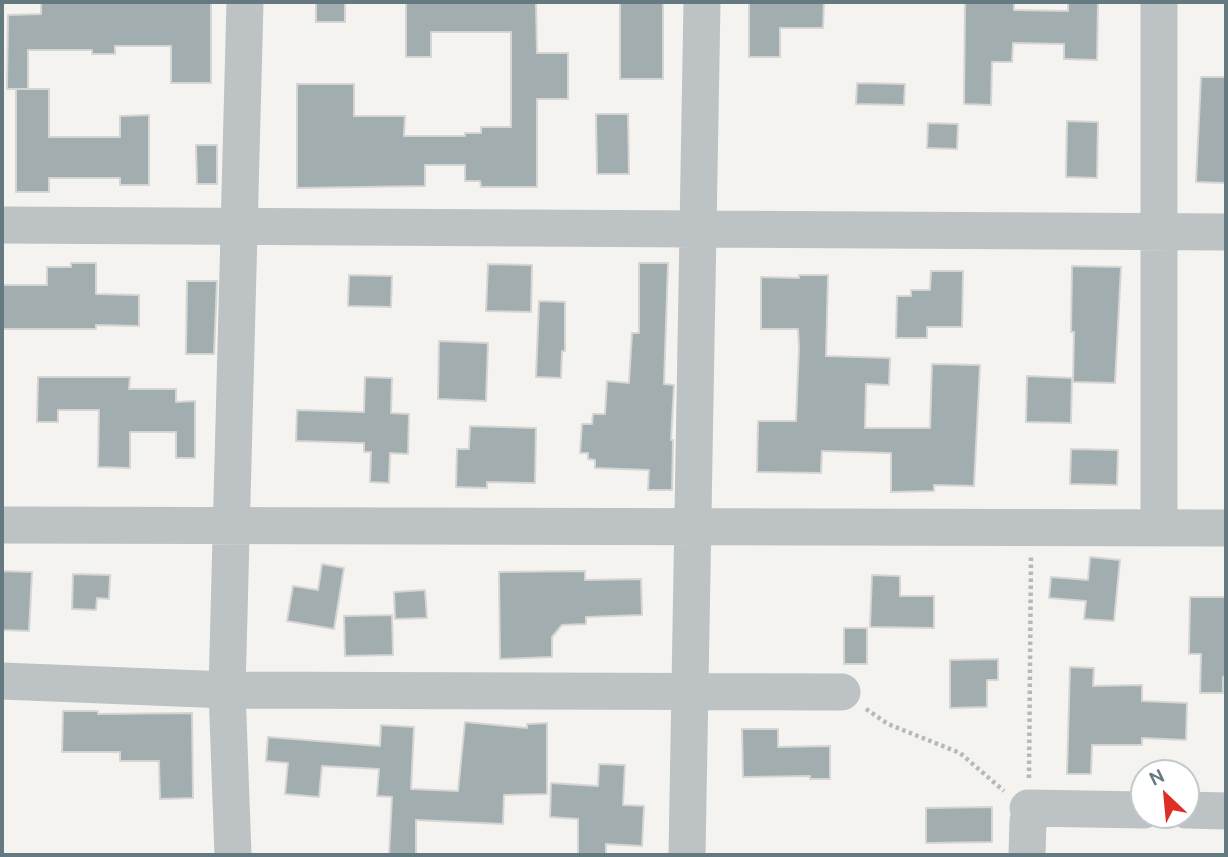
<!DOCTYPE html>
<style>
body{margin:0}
#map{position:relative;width:1228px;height:857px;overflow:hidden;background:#f4f3f0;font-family:Ubuntu,sans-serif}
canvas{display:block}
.frame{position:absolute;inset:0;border:4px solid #647980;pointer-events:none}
.north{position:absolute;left:1130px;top:759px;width:70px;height:70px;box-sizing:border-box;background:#fff;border:2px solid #c1c9cc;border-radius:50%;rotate:334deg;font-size:19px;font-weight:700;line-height:28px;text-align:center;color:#647980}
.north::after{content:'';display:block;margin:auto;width:24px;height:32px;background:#de2f26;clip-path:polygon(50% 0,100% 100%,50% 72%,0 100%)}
</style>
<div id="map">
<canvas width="1228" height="857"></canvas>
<div class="frame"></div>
<div class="north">N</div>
</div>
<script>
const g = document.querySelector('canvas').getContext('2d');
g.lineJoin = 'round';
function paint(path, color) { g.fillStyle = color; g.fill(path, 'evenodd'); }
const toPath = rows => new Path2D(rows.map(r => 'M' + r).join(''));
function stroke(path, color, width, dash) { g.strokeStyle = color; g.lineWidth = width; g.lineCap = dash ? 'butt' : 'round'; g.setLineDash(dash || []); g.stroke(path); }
const building = toPath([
 [41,2,211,2,211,83,171,83,171,46,115,46,115,54,92,54,92,50,28,50,28,89,7,89,8,15,41,14,41,2],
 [316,2,345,2,345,22,316,22,316,2],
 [460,2,536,3,537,53,568,53,568,99,537,99,537,187,481,187,480,181,465,181,465,165,425,165,425,186,297,188,297,84,354,84,354,116,405,116,404,136,465,136,465,133,481,133,481,127,511,127,511,32,431,32,431,57,406,57,406,3,460,2],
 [620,2,663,2,663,79,620,79,620,2],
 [749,2,824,2,823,28,780,28,780,57,749,57,749,2],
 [965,2,1014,2,1014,10,1068,11,1068,2,1098,2,1097,60,1064,59,1064,44,1013,43,1012,62,992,62,991,105,964,104,965,2],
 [1201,77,1226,77,1226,183,1196,182,1201,77],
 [857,83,905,84,904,105,856,104,857,83],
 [16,89,49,89,49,137,120,137,120,116,149,115,149,185,120,185,120,178,49,178,49,192,16,192,16,89],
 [596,114,628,114,629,174,597,174,596,114],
 [1067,121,1098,122,1097,178,1066,177,1067,121],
 [928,123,958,124,957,149,927,148,928,123],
 [196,145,217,145,217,184,197,184,196,145],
 [71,263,96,263,96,294,139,295,139,326,96,325,96,329,2,329,2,285,47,285,47,267,71,267,71,263],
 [639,263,668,263,664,384,674,385,671,440,673,440,672,490,648,490,649,470,595,468,595,460,588,459,588,453,580,453,582,424,592,424,593,414,605,414,607,381,629,383,632,333,639,333,639,263],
 [488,264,532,265,531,312,486,311,488,264],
 [1072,266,1121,267,1115,383,1073,382,1074,332,1071,332,1072,266],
 [931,271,963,271,962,327,927,327,927,338,896,338,897,296,911,296,911,290,930,290,931,271],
 [349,275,392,276,391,307,348,306,349,275],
 [799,275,828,275,826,356,890,358,889,385,866,384,865,428,930,428,932,364,980,365,974,486,934,485,934,491,891,492,891,453,822,451,821,473,757,472,758,421,796,421,799,347,798,329,761,329,761,277,799,278,799,275],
 [187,281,217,281,214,354,186,354,187,281],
 [539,301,565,302,565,351,562,351,561,378,536,377,539,301],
 [439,341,488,343,486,401,438,399,439,341],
 [1027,376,1072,378,1071,423,1026,422,1027,376],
 [38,377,130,377,129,389,176,389,176,402,195,401,195,458,176,458,176,432,130,432,130,468,98,467,99,410,58,410,58,422,37,422,38,377],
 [365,377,392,378,391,413,409,414,408,454,390,453,389,483,370,482,371,452,364,452,364,443,296,441,297,410,364,412,365,377],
 [470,426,536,428,535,483,487,482,487,488,456,487,457,449,469,449,470,426],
 [1071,449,1118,450,1117,485,1070,484,1071,449],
 [1090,557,1120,560,1114,621,1084,619,1086,601,1049,598,1051,577,1088,580,1090,557],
 [322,564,344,568,334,629,287,621,293,586,318,590,322,564],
 [2,571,32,572,29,631,2,630,2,571],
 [585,571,585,580,641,579,642,615,586,617,586,624,562,625,552,637,552,657,500,659,499,572,585,571],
 [73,574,110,575,109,599,97,598,96,610,72,609,73,574],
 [872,575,900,576,900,596,934,596,934,628,870,627,872,575],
 [425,590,427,618,395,619,394,592,425,590],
 [1190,597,1226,597,1226,677,1223,677,1223,693,1200,693,1201,654,1189,654,1190,597],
 [392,615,393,655,345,656,344,616,392,615],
 [844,628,867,628,867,664,844,664,844,628],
 [998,659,998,680,987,680,987,707,950,708,950,660,998,659],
 [1070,667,1094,668,1093,686,1142,685,1142,701,1187,703,1186,740,1142,738,1142,745,1092,745,1091,774,1067,774,1070,667],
 [63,711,98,711,98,714,192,713,193,798,160,799,159,761,120,761,120,752,62,752,63,711],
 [465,722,527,728,527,724,547,723,547,794,504,795,503,824,416,820,416,855,389,855,392,797,377,796,379,769,322,766,319,797,285,794,288,763,266,761,268,737,380,746,381,725,414,727,411,789,458,791,465,722],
 [742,729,778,729,778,747,830,746,830,779,810,779,810,776,743,777,742,729],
 [599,764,625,765,623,805,644,806,642,846,606,844,606,855,578,855,578,819,550,817,551,783,598,786,599,764],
 [992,807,992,842,926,843,926,808,992,807]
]);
paint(building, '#a2adb0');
stroke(building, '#d5d5d3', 2);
stroke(toPath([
 [866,709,888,724,960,753,1004,791],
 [1029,778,1031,556]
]), '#b5b9ba', 4.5, [3.5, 3.5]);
stroke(toPath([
 [1159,2,1159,527],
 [2,225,1226,232],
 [2,525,1226,528],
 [2,681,227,690,842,692],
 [1028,808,1144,810],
 [1186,810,1226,811],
 [233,855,227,690,245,2],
 [687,855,702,2],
 [1027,855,1028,821]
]), '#bdc2c4', 37);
</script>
